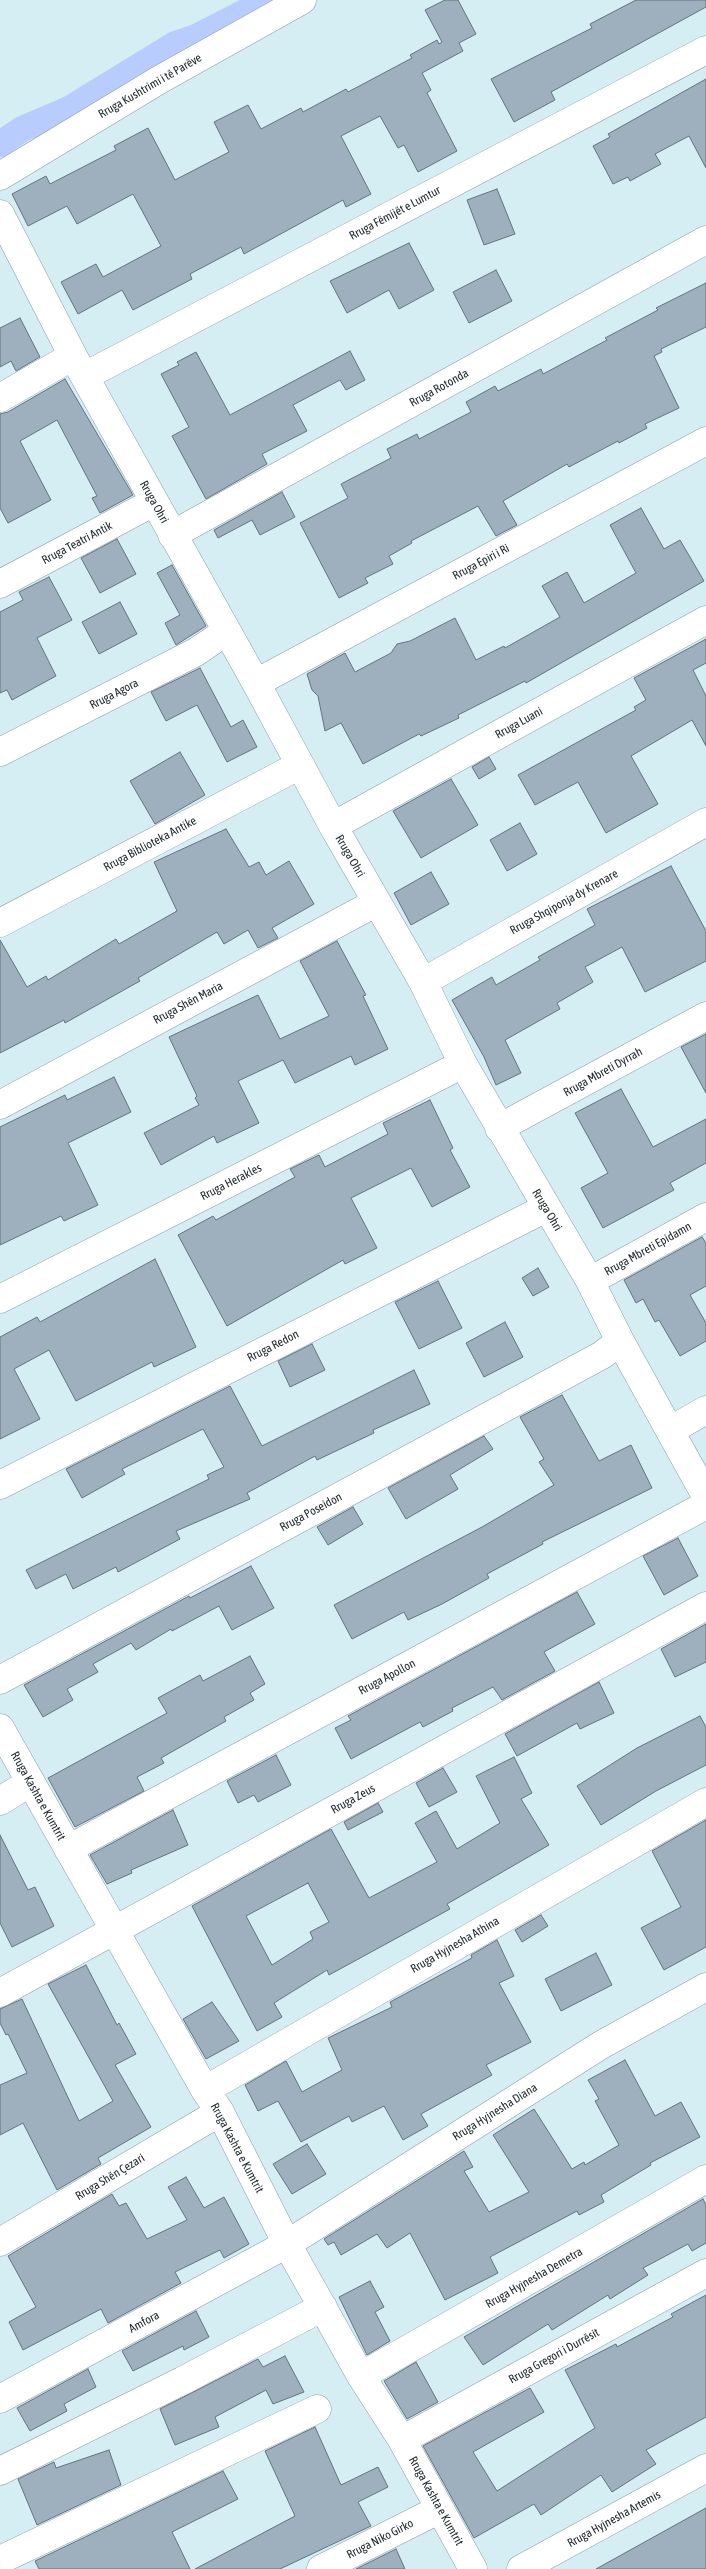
<!DOCTYPE html>
<meta charset="utf-8">
<style>
body{margin:0}
canvas{display:block;background:#d5eef4}
</style>
<canvas width="706" height="2569"></canvas>
<script>
const g = document.querySelector('canvas').getContext('2d');
g.lineJoin = 'round';
const toPath = rows => new Path2D(rows.map(r => 'M' + r).join(''));
function stroke(path, color, width, dash) { g.strokeStyle = color; g.lineWidth = width; g.lineCap = dash ? 'butt' : 'round'; g.setLineDash(dash || []); g.stroke(path); }
function paint(path, color) { g.fillStyle = color; g.fill(path, 'evenodd'); }
function write(font, color, halo, rows, align = 'center') {
  g.font = font + ' "Asap Condensed",sans-serif'; g.lineWidth = 4; g.setLineDash([]); g.textBaseline = 'middle'; g.strokeStyle = halo; g.fillStyle = color; for (const [text, x, y, turn = 0] of rows) {
    g.save(); g.translate(x, y); g.rotate((+turn || 0) * Math.PI / 180); g.textAlign = isNaN(turn) ? turn : align; if (halo) g.strokeText(text, 0, 0); g.fillText(text, 0, 0); g.restore();
  }
}
stroke(toPath([
 [0,144,22,129,69,109,175,44,196,37,268,0]
]), '#b8cdfd', 26);
const building = toPath([
 [445,0,458,0,476,34,459,43,463,51,422,73,431,90,427,93,457,151,418,172,404,145,398,148,380,116,341,136,371,194,346,207,343,200,244,254,241,247,190,274,192,279,133,310,122,290,78,314,61,282,96,264,103,277,161,246,133,194,77,224,67,206,28,226,12,194,46,176,50,184,116,150,114,146,148,128,175,180,229,152,214,122,248,105,261,129,301,108,303,112,346,89,348,92,412,58,410,55,437,40,439,44,442,42,425,10,445,0],
 [636,0,706,0,706,7,551,92,555,100,514,122,491,79,592,28,590,24,636,0],
 [706,79,706,168,689,136,655,154,661,164,630,181,628,177,613,184,593,146,610,137,608,134,706,79],
 [497,189,515,234,484,245,467,200,497,189],
 [409,243,434,290,399,309,389,290,347,313,330,281,409,243],
 [496,270,512,301,469,323,453,292,496,270],
 [706,283,706,327,661,349,662,352,654,356,679,408,645,424,647,428,619,443,618,441,569,467,567,464,503,501,517,525,496,536,478,506,411,541,412,543,389,556,393,564,365,578,368,583,339,598,300,523,348,498,341,484,391,458,387,449,417,434,419,439,471,412,466,402,495,386,498,391,541,369,543,374,607,340,605,338,658,310,656,308,706,283],
 [20,318,40,357,16,371,11,361,0,367,0,328,20,318],
 [350,351,365,380,346,390,340,380,293,405,307,431,262,454,267,464,206,499,172,436,189,427,161,374,179,365,177,362,196,352,230,415,350,351],
 [65,379,133,495,100,513,92,498,97,496,57,420,20,441,51,500,8,523,0,508,0,414,8,412,65,379],
 [282,492,295,517,260,535,252,520,218,538,214,530,282,492],
 [641,508,664,549,680,540,704,581,526,683,525,681,458,715,459,718,421,736,419,734,363,764,341,723,325,731,318,696,312,690,307,674,345,653,355,672,391,653,397,644,410,641,455,618,476,660,504,646,505,648,560,617,542,586,567,572,584,603,636,573,610,525,641,508],
 [117,539,136,574,100,593,81,558,117,539],
 [172,565,206,626,176,645,165,623,180,615,157,573,172,565],
 [49,577,72,620,37,638,56,676,12,700,7,690,0,693,0,612,23,600,19,592,49,577],
 [120,602,137,634,99,654,82,622,120,602],
 [706,639,706,663,693,670,706,696,706,746,692,720,631,756,658,804,606,833,578,782,535,805,518,775,636,710,634,707,646,700,634,678,706,639],
 [200,668,231,727,243,720,257,747,227,762,197,705,166,721,151,692,200,668],
 [180,752,205,795,155,824,130,781,180,752],
 [489,757,496,769,479,779,472,767,489,757],
 [451,779,478,825,421,858,393,811,451,779],
 [520,823,537,854,507,871,490,840,520,823],
 [226,829,249,867,259,862,266,875,289,861,314,904,272,928,278,938,258,948,248,930,224,944,217,932,138,978,140,981,65,1023,64,1020,0,1053,0,940,27,987,46,976,48,980,116,939,119,944,177,911,154,862,226,829],
 [671,866,706,931,706,961,645,992,622,947,585,967,593,982,557,1003,560,1009,505,1040,521,1073,496,1085,484,1057,452,1000,492,977,496,985,540,960,538,957,595,925,587,909,671,866],
 [431,872,449,904,411,925,394,893,431,872],
 [337,941,366,995,363,996,388,1049,355,1065,351,1056,295,1083,283,1060,238,1081,259,1123,217,1143,214,1136,161,1165,144,1133,199,1105,195,1098,197,1096,169,1037,258,995,280,1039,329,1016,300,961,337,941],
 [706,1034,706,1093,681,1047,706,1034],
 [114,1077,131,1112,68,1143,98,1205,64,1221,61,1216,0,1245,0,1127,65,1095,67,1100,114,1077],
 [621,1089,653,1147,706,1119,706,1163,670,1183,674,1190,603,1228,581,1188,608,1173,575,1113,621,1089],
 [430,1100,453,1148,450,1150,470,1187,432,1207,411,1168,351,1198,377,1248,345,1264,343,1260,227,1326,178,1235,213,1216,216,1220,295,1177,290,1169,319,1155,325,1167,388,1134,383,1123,430,1100],
 [702,1237,706,1243,706,1286,690,1295,706,1323,706,1341,680,1356,659,1320,655,1322,643,1299,636,1303,624,1280,702,1237],
 [155,1259,196,1347,154,1367,152,1362,76,1401,49,1350,14,1369,40,1419,0,1439,0,1337,37,1317,40,1322,155,1259],
 [538,1268,549,1287,533,1296,522,1278,538,1268],
 [438,1281,462,1328,419,1349,395,1302,438,1281],
 [505,1322,523,1357,484,1377,466,1343,505,1322],
 [312,1344,325,1370,290,1387,278,1361,312,1344],
 [414,1370,430,1404,373,1430,374,1433,317,1460,315,1456,247,1493,250,1499,176,1531,180,1539,118,1572,116,1567,73,1589,66,1574,36,1589,26,1570,209,1479,207,1475,224,1467,203,1429,122,1469,125,1474,82,1498,66,1469,230,1386,262,1446,414,1370],
 [562,1395,599,1461,631,1445,652,1488,542,1542,543,1544,487,1574,489,1578,442,1604,408,1620,404,1612,352,1639,334,1605,482,1527,554,1485,539,1462,544,1459,520,1417,562,1395],
 [484,1436,493,1449,450,1475,458,1489,406,1519,388,1488,484,1436],
 [353,1507,363,1524,328,1545,317,1527,353,1507],
 [678,1538,698,1576,664,1595,643,1556,678,1538],
 [251,1566,274,1608,232,1630,219,1606,172,1631,171,1629,136,1650,131,1643,93,1664,98,1672,67,1689,73,1700,43,1717,24,1685,189,1596,190,1598,251,1566],
 [577,1592,595,1624,544,1652,555,1671,502,1700,493,1687,452,1708,453,1711,423,1727,420,1722,351,1759,335,1728,351,1720,348,1716,577,1592],
 [706,1624,706,1662,675,1677,661,1649,706,1624],
 [250,1656,265,1684,250,1693,254,1700,224,1717,226,1721,161,1758,164,1763,137,1777,144,1791,75,1827,48,1778,167,1713,158,1698,200,1675,203,1681,250,1656],
 [599,1682,614,1713,580,1729,577,1723,517,1756,505,1734,599,1682],
 [700,1716,706,1727,706,1765,656,1791,601,1825,577,1786,637,1748,700,1716],
 [276,1755,291,1785,258,1802,254,1795,238,1803,227,1781,276,1755],
 [514,1757,532,1793,521,1799,549,1845,447,1904,450,1909,329,1975,327,1970,274,2003,282,2017,257,2031,192,1906,331,1829,369,1898,437,1862,415,1823,436,1811,457,1849,500,1823,476,1776,514,1757],
 [308,1883,329,1922,310,1932,313,1939,272,1965,246,1916,308,1883],
 [443,1768,457,1792,429,1807,416,1783,443,1768],
 [378,1803,383,1812,348,1830,344,1822,378,1803],
 [173,1810,188,1845,131,1870,132,1873,107,1884,90,1855,173,1810],
 [706,1820,706,1947,664,1970,641,1928,681,1907,652,1851,706,1820],
 [0,1835,28,1890,35,1887,54,1926,12,1947,0,1923,0,1835],
 [541,1915,548,1926,522,1942,515,1930,541,1915],
 [497,1940,514,1976,499,1983,531,2042,486,2065,492,2075,421,2114,428,2126,403,2140,384,2106,352,2122,349,2116,301,2142,278,2101,258,2111,245,2085,286,2061,302,2092,342,2070,328,2038,392,2007,390,2002,472,1958,471,1955,497,1940],
 [596,1953,612,1985,561,2011,545,1979,596,1953],
 [86,1965,117,2025,119,2023,136,2054,115,2065,151,2127,98,2158,101,2164,57,2190,23,2123,0,2135,0,2085,27,2073,8,2034,6,2035,0,2023,0,2009,22,1999,79,2121,113,2101,48,1984,86,1965],
 [212,2002,239,2041,206,2059,183,2019,212,2002],
 [625,2060,655,2116,681,2102,700,2137,650,2163,651,2165,601,2195,604,2202,579,2215,577,2211,490,2257,498,2273,445,2300,410,2233,387,2248,377,2234,341,2255,334,2242,328,2245,324,2239,464,2151,473,2167,464,2171,489,2212,529,2192,493,2135,534,2109,572,2169,584,2162,585,2165,619,2145,595,2101,599,2099,588,2080,625,2060],
 [307,2144,326,2174,292,2194,273,2164,307,2144],
 [186,2177,204,2208,224,2197,249,2244,224,2258,220,2250,175,2272,181,2283,108,2323,101,2309,23,2350,9,2322,36,2307,8,2256,112,2194,119,2206,126,2203,147,2239,187,2220,168,2187,186,2177],
 [703,2199,706,2205,706,2243,692,2251,688,2244,643,2268,648,2275,610,2299,608,2295,552,2330,548,2324,483,2365,464,2337,703,2199],
 [370,2281,384,2307,375,2312,390,2341,367,2355,339,2297,370,2281],
 [706,2295,706,2417,646,2450,656,2464,612,2492,601,2475,541,2515,534,2504,474,2538,423,2446,530,2388,544,2412,473,2452,497,2491,595,2428,565,2370,616,2344,617,2347,673,2317,671,2314,706,2295],
 [196,2311,209,2337,184,2350,183,2346,133,2371,122,2351,196,2311],
 [285,2356,304,2392,273,2404,266,2390,215,2417,219,2427,175,2445,160,2409,258,2359,263,2367,285,2356],
 [416,2362,438,2402,407,2419,384,2381,416,2362],
 [88,2369,96,2387,64,2404,67,2411,30,2431,17,2408,88,2369],
 [315,2427,341,2485,378,2467,388,2487,358,2502,371,2526,280,2569,195,2569,295,2516,265,2451,315,2427],
 [109,2450,121,2485,37,2525,18,2479,54,2462,56,2468,109,2450],
 [223,2471,238,2499,172,2532,190,2569,39,2569,35,2561,223,2471],
 [706,2508,706,2569,596,2569,706,2508],
 [396,2549,405,2569,356,2569,396,2549]
]);
paint(building, '#9eafbd');
stroke(building, '#63737f', 1);
const street = toPath([
 [0,176,159,80,302,0],
 [0,214,73,356,256,683,333,826,423,982,463,1064,590,1281,620,1341,706,1496],
 [85,376,706,50],
 [0,398,73,356],
 [172,535,706,240],
 [0,584,154,502],
 [256,683,706,441],
 [0,752,196,652,227,631],
 [333,826,706,620],
 [0,923,300,765],
 [423,982,706,822],
 [0,1105,377,902],
 [499,1128,706,1016],
 [590,1281,706,1217],
 [0,1299,463,1064],
 [671,1430,706,1410],
 [0,1485,546,1208],
 [0,1680,602,1355,620,1341],
 [0,1728,205,2090,220,2112,287,2244,361,2376,402,2440,473,2569],
 [0,1801,31,1782],
 [68,1849,706,1505],
 [0,1993,706,1606],
 [205,2090,706,1802],
 [0,2242,220,2112],
 [361,2376,706,2179],
 [0,2399,287,2244,601,2045,706,1987],
 [402,2440,706,2273],
 [0,2471,182,2381,323,2307],
 [0,2560,317,2409],
 [321,2569,440,2509],
 [521,2569,706,2468]
]);
stroke(street, '#889fa5', 29);
stroke(street, '#fff', 28);
write('12px', '#222b2e', '#fff', [
 ["Rruga Kushtrimi i të Parëve",150,86,-30],
 ["Rruga Fëmijët e Lumtur",395,213,-28],
 ["Rruga Rotonda",439,388,-29],
 ["Rruga Ohri",154,502,61],
 ["Rruga Teatri Antik",77,543,-28],
 ["Rruga Epiri i Ri",481,562,-28],
 ["Rruga Agora",114,694,-27],
 ["Rruga Luani",519,723,-29],
 ["Rruga Biblioteka Antike",150,844,-28],
 ["Rruga Ohri",350,856,60],
 ["Rruga Shqiponja dy Krenare",564,902,-29],
 ["Rruga Shën Maria",188,1003,-28],
 ["Rruga Mbreti Dyrrah",603,1072,-29],
 ["Rruga Herakles",231,1182,-27],
 ["Rruga Ohri",547,1210,59],
 ["Rruga Mbreti Epidamn",648,1249,-29],
 ["Rruga Redon",273,1346,-27],
 ["Rruga Poseidon",311,1512,-28],
 ["Rruga Apollon",387,1677,-28],
 ["Rruga Kashta e Kumtrit",38,1796,61],
 ["Rruga Zeus",353,1799,-29],
 ["Rruga Hyjnesha Athina",455,1945,-30],
 ["Rruga Hyjnesha Diana",495,2112,-32],
 ["Rruga Kashta e Kumtrit",237,2148,62],
 ["Rruga Shën Çezari",110,2177,-31],
 ["Rruga Hyjnesha Demetra",534,2278,-30],
 ["Amfora",144,2322,-28],
 ["Rruga Gregori i Durrësit",554,2356,-29],
 ["Rruga Kashta e Kumtrit",436,2501,61],
 ["Rruga Hyjnesha Artemis",614,2519,-29],
 ["Rruga Niko Girko",380,2539,-27]
]);
</script>
